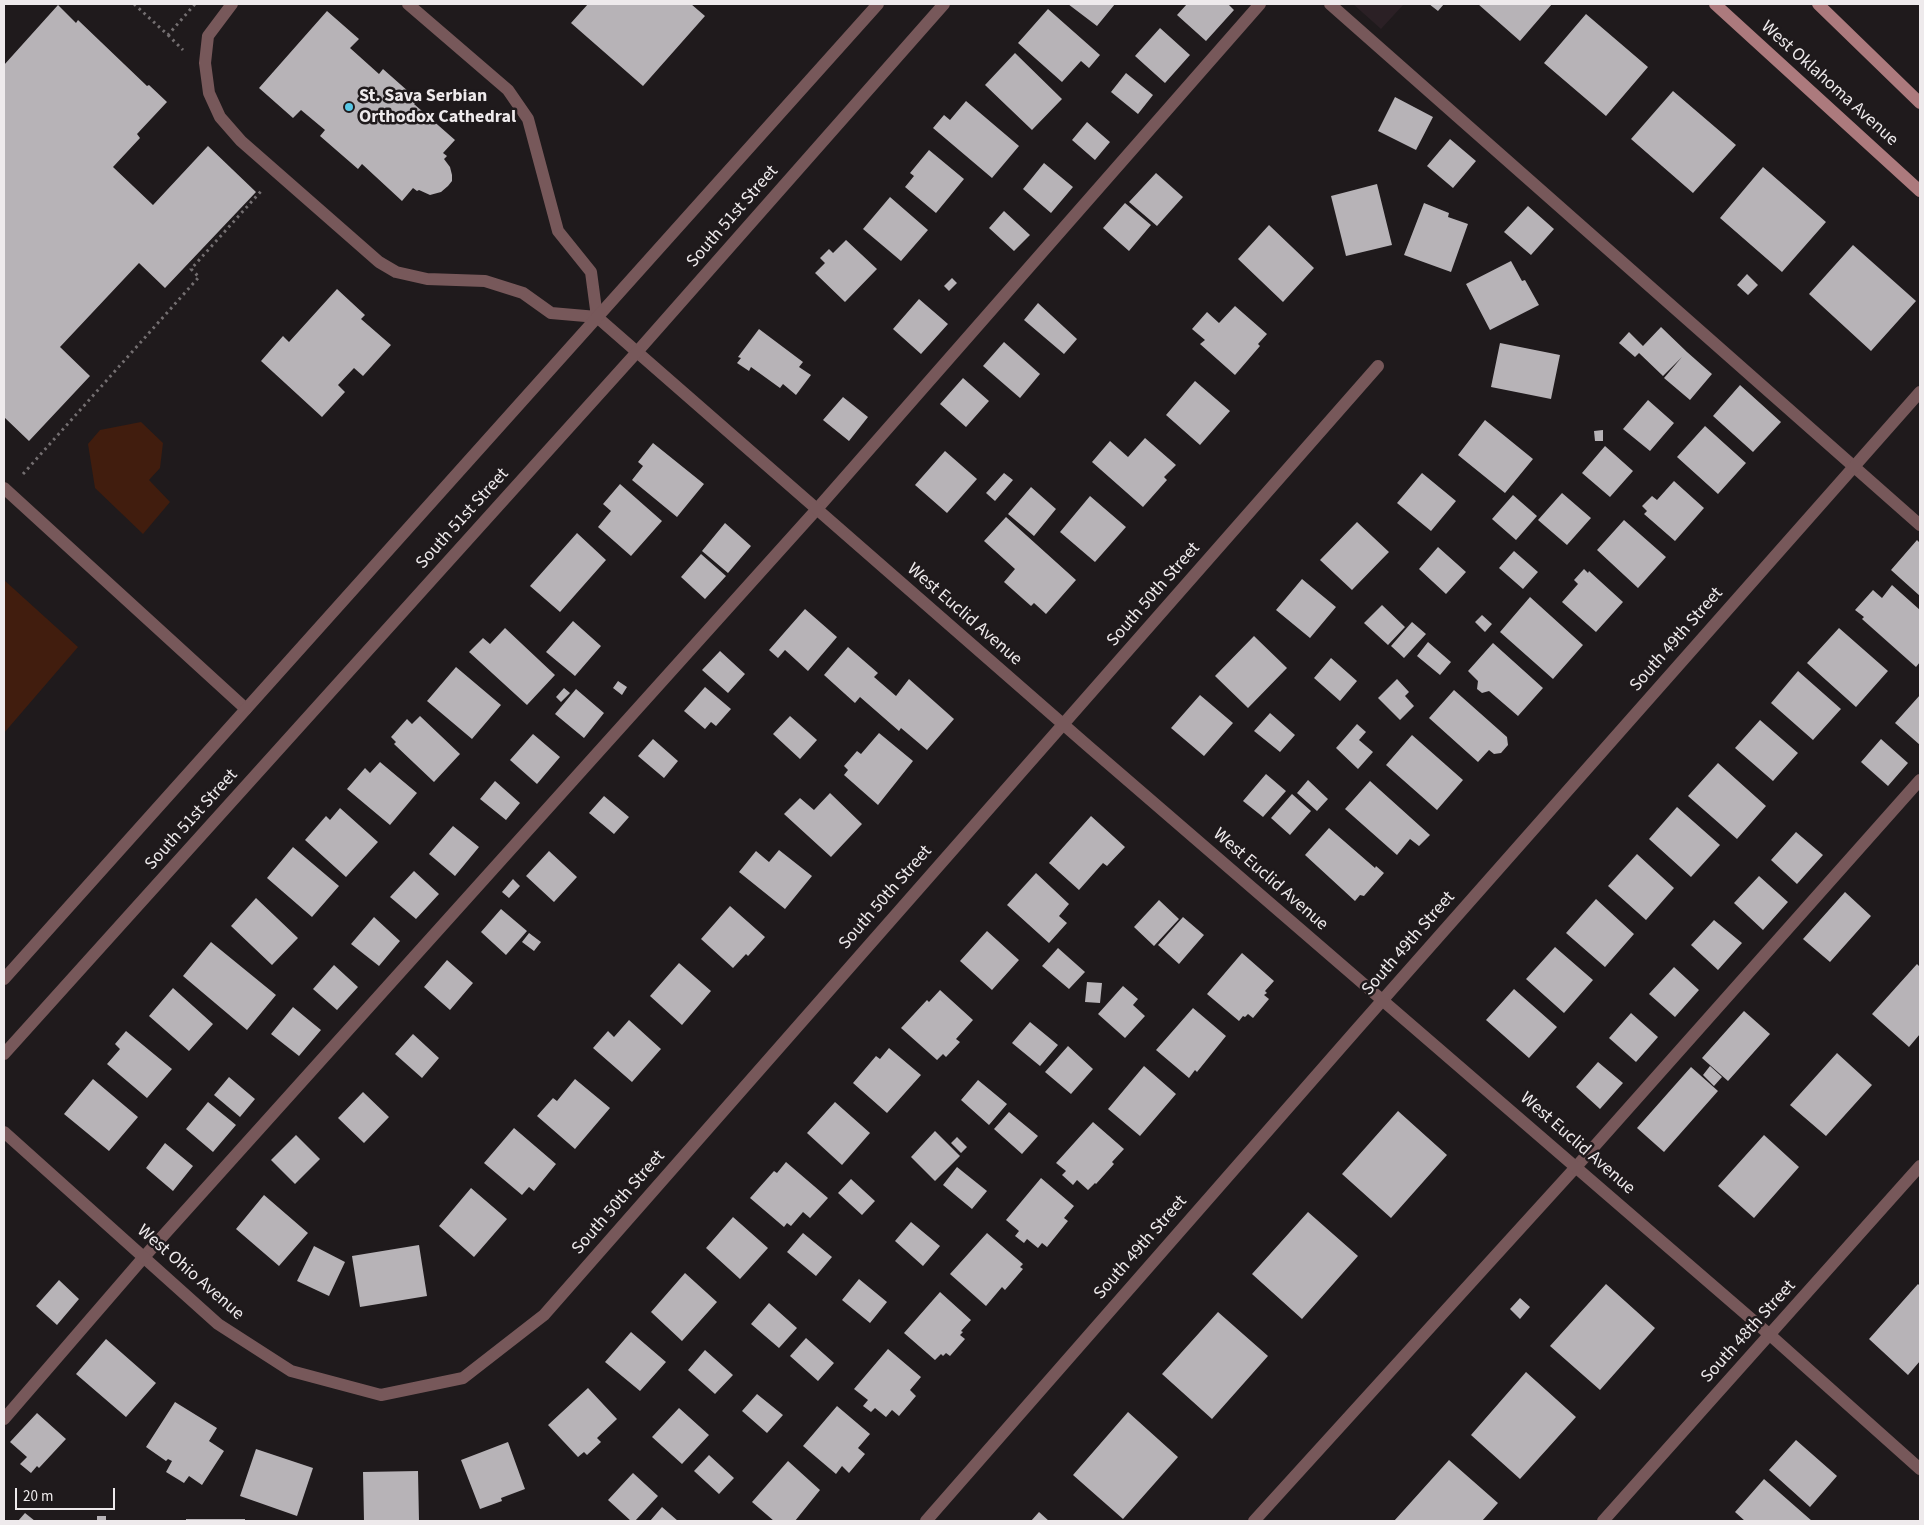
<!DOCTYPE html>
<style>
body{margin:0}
#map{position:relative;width:1924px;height:1525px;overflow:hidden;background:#1f1a1c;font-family:"Source Sans 3",sans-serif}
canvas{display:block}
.frame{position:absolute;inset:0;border:5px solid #eeeaec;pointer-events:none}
.scale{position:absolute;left:15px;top:1488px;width:100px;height:22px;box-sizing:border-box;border:2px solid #eeeaec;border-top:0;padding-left:6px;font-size:15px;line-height:18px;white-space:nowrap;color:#eeeaec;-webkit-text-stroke:4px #1f1a1c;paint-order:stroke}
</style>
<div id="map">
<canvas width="1924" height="1525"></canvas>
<div class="frame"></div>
<div class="scale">20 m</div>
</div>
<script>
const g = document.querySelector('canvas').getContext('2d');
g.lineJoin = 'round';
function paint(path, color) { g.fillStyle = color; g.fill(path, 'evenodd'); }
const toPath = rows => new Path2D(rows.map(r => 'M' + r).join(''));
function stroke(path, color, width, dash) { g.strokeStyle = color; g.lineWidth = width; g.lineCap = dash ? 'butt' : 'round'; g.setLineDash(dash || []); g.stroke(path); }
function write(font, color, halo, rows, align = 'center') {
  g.font = font + ' "Source Sans 3",sans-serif'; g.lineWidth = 5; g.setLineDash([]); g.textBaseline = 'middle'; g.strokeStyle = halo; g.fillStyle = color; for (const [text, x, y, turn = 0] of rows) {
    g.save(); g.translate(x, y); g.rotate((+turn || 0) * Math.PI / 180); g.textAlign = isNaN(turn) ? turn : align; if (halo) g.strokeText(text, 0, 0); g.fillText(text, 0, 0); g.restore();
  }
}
paint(toPath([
 [1353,4,1404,4,1381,29]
]), '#2b2025');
paint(toPath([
 [141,422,163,443,160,468,149,480,170,502,143,534,95,488,88,444,100,430],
 [4,580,78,647,4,733]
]), '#411d0e');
paint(toPath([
 [588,4,691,4,705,16,643,86,571,23],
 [1068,4,1115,4,1097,26],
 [1187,4,1228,4,1234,10,1206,41,1177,15],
 [1429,4,1444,4,1438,11],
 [1478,4,1552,4,1520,41],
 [58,5,76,23,78,20,147,86,149,85,167,102,137,134,140,138,113,167,153,205,208,146,256,192,165,288,139,263,60,347,90,376,29,441,4,417,4,65],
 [1048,9,1100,55,1089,68,1081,61,1062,82,1018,43],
 [327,11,359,39,350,48,379,74,383,69,418,100,414,104,455,140,443,153,447,156,444,159,450,167,452,175,452,181,448,186,441,192,430,195,419,190,417,191,413,188,402,201,362,164,358,169,320,136,325,130,301,110,293,118,259,88],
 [1586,14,1648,67,1606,116,1544,63],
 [1160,28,1190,55,1165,83,1135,56],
 [1015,53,1062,99,1032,130,985,85],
 [1126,73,1153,95,1138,114,1111,92],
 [1673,91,1736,145,1693,193,1631,139],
 [1395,97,1433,117,1416,150,1378,131],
 [966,101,1019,146,992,178,933,128,944,115,950,120],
 [1087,122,1110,142,1095,160,1072,140],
 [1450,139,1476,161,1453,188,1427,166],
 [929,150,964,179,936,213,905,187,914,176,910,173],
 [1044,163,1073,187,1051,213,1023,189],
 [1763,167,1826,222,1782,272,1720,218],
 [1156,173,1183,197,1157,226,1129,202],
 [1377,184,1392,245,1346,256,1331,196],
 [890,197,928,230,901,261,863,229],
 [1125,203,1151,225,1129,251,1103,228],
 [1424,203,1449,213,1448,217,1468,224,1451,272,1404,255],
 [1528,206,1554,229,1531,255,1504,232],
 [1004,211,1030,235,1014,251,989,228],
 [1269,225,1314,268,1283,302,1238,259],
 [846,240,877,269,845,302,815,273,825,263,820,258,829,249,833,253],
 [1853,245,1916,301,1871,351,1809,294],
 [1511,261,1522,281,1525,280,1539,305,1490,330,1466,284],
 [1747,274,1758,285,1748,295,1737,285],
 [952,278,957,283,949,291,944,286],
 [337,289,365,315,361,319,391,345,363,376,354,368,338,385,345,392,322,417,261,361,283,336,289,342],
 [919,299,948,324,921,354,893,329],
 [1038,303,1077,339,1064,354,1024,320],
 [1235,306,1267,334,1258,344,1260,346,1235,375,1200,344,1205,340,1192,329,1207,312,1219,323],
 [1661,327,1687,352,1712,374,1690,400,1664,378,1682,357,1663,376,1639,353,1635,357,1619,343,1629,332,1643,346],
 [759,329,803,362,799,367,811,375,796,395,783,384,780,388,751,367,749,371,737,363,741,358,738,357],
 [1004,342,1040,374,1020,398,983,366],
 [1500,343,1560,355,1551,399,1491,387],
 [963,378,989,401,966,427,940,404],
 [1195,381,1230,411,1200,445,1166,415],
 [1740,385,1781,422,1753,452,1713,416],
 [843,397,868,417,849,441,823,420],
 [1648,400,1674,423,1650,451,1623,429],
 [1485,420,1533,459,1505,493,1458,455],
 [1705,426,1746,463,1718,494,1677,457],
 [1603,430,1603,441,1595,441,1594,431],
 [1145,438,1176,465,1164,477,1167,480,1143,507,1092,462,1110,441,1128,457],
 [653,443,704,484,677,517,632,480,643,466,638,462],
 [1605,446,1633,471,1610,497,1582,473],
 [945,451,977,479,947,513,915,485],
 [1004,473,1013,480,995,501,986,493],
 [1422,473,1456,501,1431,531,1397,503],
 [1674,481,1704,508,1675,541,1644,514,1647,511,1642,506,1652,496,1657,500],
 [620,484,662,521,631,556,598,527,611,511,603,504],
 [1031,487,1056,509,1034,536,1008,514],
 [1562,493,1591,518,1567,545,1538,520],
 [1513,495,1537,516,1516,540,1492,519],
 [1090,496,1126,527,1095,562,1060,532],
 [1006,517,1076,580,1046,614,1034,603,1031,606,1004,582,1015,569,984,541],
 [1624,520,1666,557,1638,588,1597,550],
 [1357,522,1389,552,1352,590,1320,560],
 [725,523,751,546,728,573,702,551],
 [577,533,606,560,560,612,530,586],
 [1917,540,1920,543,1920,596,1891,570],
 [1438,547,1466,572,1446,594,1419,569],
 [1514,551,1538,572,1523,589,1499,568],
 [701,554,726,576,705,599,681,577],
 [1584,569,1588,573,1589,571,1623,602,1596,632,1562,602,1578,584,1574,580],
 [1302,579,1336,607,1310,638,1276,610],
 [1892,585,1920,610,1920,662,1916,667,1862,619,1864,617,1855,610,1873,590,1882,598],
 [1530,597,1583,645,1553,679,1500,632],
 [1382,605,1405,627,1388,645,1364,623],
 [805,609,837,637,808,671,785,650,778,658,769,650],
 [1482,615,1492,624,1485,632,1475,622],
 [573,621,601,646,575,676,546,652],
 [1412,622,1426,634,1404,658,1391,646],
 [505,628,555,675,527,705,469,652,483,638,490,644],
 [1839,628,1888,671,1856,707,1807,663],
 [1254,636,1287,668,1248,708,1215,676],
 [1428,642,1451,662,1440,675,1417,656],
 [1493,643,1543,688,1518,716,1489,691,1482,693,1477,689,1478,681,1468,671],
 [848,647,878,673,874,677,896,696,909,679,954,719,927,750,901,728,899,731,860,697,855,703,824,675],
 [720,651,745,674,728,693,702,670],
 [1331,658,1357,681,1340,701,1314,678],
 [456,667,501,705,472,739,427,701],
 [1798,671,1841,709,1813,740,1771,703],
 [1397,679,1409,692,1405,696,1414,706,1400,720,1378,698],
 [618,681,627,687,622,695,613,688],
 [705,687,731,709,716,726,711,722,705,729,684,711],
 [564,688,570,693,561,702,556,697],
 [576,689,604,713,584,738,555,714],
 [1454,690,1507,737,1508,745,1501,753,1494,754,1489,750,1478,762,1429,718],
 [1200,695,1233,723,1204,756,1171,728],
 [1920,695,1920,745,1895,723],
 [1270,713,1295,735,1280,752,1254,731],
 [420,716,460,754,434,782,394,744,396,742,391,737,407,719,412,724],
 [790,716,817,740,800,759,773,734],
 [1760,720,1798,753,1773,781,1735,748],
 [1357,724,1366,732,1359,740,1373,752,1358,769,1336,748],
 [879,733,913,761,878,805,844,775,848,770,844,766,857,751,861,754],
 [533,734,560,757,537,784,510,760],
 [1412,735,1463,780,1437,810,1386,765],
 [653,739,678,761,664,778,638,756],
 [1881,739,1908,763,1888,786,1861,762],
 [380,762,417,793,390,825,347,789,365,768,370,773],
 [1718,763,1766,806,1737,839,1688,796],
 [1266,774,1286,791,1263,817,1243,801],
 [1308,780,1328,799,1317,811,1297,793],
 [495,781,520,803,506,820,480,799],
 [1370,781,1430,835,1419,846,1410,839,1397,855,1345,809],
 [830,793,862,824,831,857,784,814,800,798,814,810],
 [1292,794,1311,811,1290,835,1271,818],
 [604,796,629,817,614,834,589,813],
 [1677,807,1720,845,1691,877,1649,839],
 [340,808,378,842,346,877,305,840,326,816,330,820],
 [1091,816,1125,847,1107,866,1103,863,1079,890,1049,863],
 [453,826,479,847,455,876,429,854],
 [1329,828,1375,868,1376,866,1384,873,1364,896,1360,895,1355,901,1305,855],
 [1796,832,1823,855,1797,884,1771,860],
 [293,847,339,886,312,917,267,878],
 [779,850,812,876,785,909,739,872,756,851,769,862],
 [549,851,577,877,554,902,526,876],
 [1637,854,1674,888,1646,920,1608,886],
 [414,871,439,894,416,919,390,897],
 [1036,873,1069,904,1059,916,1067,923,1049,943,1007,905],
 [1759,876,1788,902,1763,930,1734,903],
 [513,879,520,886,509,898,502,892],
 [1845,892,1871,916,1830,962,1803,939],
 [256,898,298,938,272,965,231,926],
 [1596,899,1634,934,1605,967,1566,933],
 [1159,900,1179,919,1154,946,1134,927],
 [730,906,765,937,748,956,746,954,733,968,701,939],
 [501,909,527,931,506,955,481,932],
 [374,917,400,941,379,966,351,944],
 [1183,917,1204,935,1179,964,1158,945],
 [1714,920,1742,943,1718,970,1691,945],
 [987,931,1019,960,992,990,960,961],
 [529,933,541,942,534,951,522,942],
 [211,942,276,995,247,1030,183,976],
 [1555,947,1593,980,1564,1013,1526,979],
 [1058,948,1085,972,1069,989,1042,966],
 [1242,953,1274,981,1265,991,1267,993,1264,995,1269,999,1253,1018,1248,1014,1245,1017,1243,1016,1239,1021,1207,994],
 [447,960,473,983,450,1010,424,987],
 [679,963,711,991,682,1025,650,996],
 [1917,964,1920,967,1920,1034,1909,1047,1872,1014],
 [334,965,358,987,337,1010,313,989],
 [1674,967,1699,990,1675,1017,1649,994],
 [1087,982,1102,983,1100,1003,1085,1002],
 [1123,986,1138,999,1133,1005,1145,1016,1125,1038,1098,1014],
 [173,988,213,1024,189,1051,149,1016],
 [1514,989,1557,1027,1529,1058,1486,1020],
 [940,990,973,1020,956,1039,960,1042,946,1057,943,1054,937,1060,901,1028,927,1000,929,1002],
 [293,1007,321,1030,299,1056,271,1034],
 [1193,1008,1226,1036,1197,1072,1195,1070,1189,1078,1156,1050],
 [1744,1011,1770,1034,1728,1081,1702,1058],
 [1631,1013,1658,1037,1636,1062,1609,1038],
 [629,1020,661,1049,632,1082,593,1048,608,1031,614,1037],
 [1030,1022,1058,1045,1040,1066,1012,1043],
 [126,1031,172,1069,147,1098,107,1064,120,1049,115,1044],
 [413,1034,439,1058,422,1078,395,1054],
 [1068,1046,1093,1069,1071,1094,1045,1072],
 [889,1048,921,1075,887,1113,853,1083,876,1056,880,1059],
 [1837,1053,1872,1085,1826,1136,1790,1105],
 [1598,1062,1623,1083,1600,1109,1576,1087],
 [1144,1066,1176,1094,1140,1136,1108,1109],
 [1710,1066,1722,1077,1714,1086,1703,1075],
 [1691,1067,1718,1091,1664,1152,1637,1128],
 [229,1077,255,1099,240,1117,214,1095],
 [93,1079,138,1117,109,1151,64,1114],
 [575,1079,610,1108,575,1149,537,1116,553,1098,557,1101],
 [978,1080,1007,1104,989,1125,961,1100],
 [363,1092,389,1117,364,1143,338,1118],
 [208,1102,236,1125,213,1152,186,1129],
 [835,1102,870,1133,842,1165,807,1133],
 [1398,1111,1447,1155,1391,1218,1342,1174],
 [1009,1112,1038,1136,1022,1154,994,1129],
 [1093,1122,1124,1149,1112,1162,1114,1164,1096,1184,1095,1183,1088,1190,1077,1180,1073,1185,1062,1175,1066,1171,1056,1163],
 [514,1128,556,1164,534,1191,529,1187,522,1195,484,1163],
 [935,1131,960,1156,935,1181,911,1157],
 [296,1135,320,1159,295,1184,271,1160],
 [1764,1135,1799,1167,1754,1218,1718,1186],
 [957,1137,967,1147,961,1153,951,1143],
 [165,1143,193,1166,173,1191,146,1168],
 [786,1162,828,1198,810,1218,803,1212,791,1226,787,1223,784,1227,750,1198,774,1171,777,1173],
 [957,1167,987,1191,972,1209,943,1185],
 [1041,1178,1074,1206,1064,1218,1068,1221,1047,1247,1042,1243,1038,1248,1027,1239,1024,1243,1015,1236,1019,1231,1006,1220],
 [851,1179,875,1201,862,1215,838,1193],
 [471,1188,507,1219,474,1257,439,1226],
 [264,1195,308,1233,279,1266,236,1229],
 [1308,1212,1358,1256,1302,1319,1252,1274],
 [733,1217,768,1248,740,1279,706,1248],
 [911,1222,940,1246,923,1266,895,1241],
 [803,1233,832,1257,816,1276,787,1252],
 [987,1233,1023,1264,1020,1267,1023,1269,1005,1290,1002,1287,986,1306,950,1274],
 [419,1245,427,1296,360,1307,352,1256],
 [314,1246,345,1262,329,1296,297,1281],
 [685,1273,717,1302,682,1341,651,1312],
 [859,1279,887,1302,870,1323,842,1300],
 [59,1280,79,1299,57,1325,36,1306],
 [1606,1284,1655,1328,1600,1390,1550,1346],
 [1918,1284,1920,1286,1920,1361,1908,1375,1869,1339],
 [940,1292,971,1320,961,1331,963,1332,960,1335,965,1339,950,1356,946,1353,943,1356,941,1354,935,1360,904,1333],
 [1520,1298,1530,1307,1520,1319,1510,1309],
 [769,1303,797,1328,779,1348,751,1324],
 [1218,1312,1268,1356,1212,1419,1162,1374],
 [631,1332,666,1362,640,1391,605,1362],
 [806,1338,834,1363,818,1381,790,1356],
 [106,1339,156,1383,126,1417,76,1374],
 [888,1349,921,1377,910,1390,916,1396,899,1416,892,1410,886,1417,875,1408,871,1412,863,1406,868,1400,854,1389],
 [705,1350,733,1375,715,1394,688,1370],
 [1526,1372,1576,1417,1520,1479,1471,1435],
 [588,1388,617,1419,597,1438,601,1442,587,1455,584,1452,578,1457,548,1425],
 [757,1394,783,1415,767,1433,742,1411],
 [175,1402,217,1428,209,1441,224,1451,202,1485,189,1476,184,1483,166,1472,172,1461,168,1459,166,1461,146,1447],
 [837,1406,870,1434,858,1448,865,1454,849,1473,842,1466,836,1474,803,1446],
 [679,1408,709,1435,682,1464,652,1437],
 [1128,1412,1178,1457,1123,1519,1073,1475],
 [37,1413,66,1439,39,1468,37,1466,31,1473,20,1464,27,1457,10,1442],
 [1796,1440,1837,1476,1810,1507,1769,1470],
 [508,1442,525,1489,501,1498,502,1501,480,1509,461,1460],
 [256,1449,313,1468,297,1516,240,1496],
 [709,1455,734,1478,719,1494,694,1471],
 [1449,1460,1498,1503,1482,1521,1394,1521],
 [788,1461,820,1490,795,1521,774,1521,752,1502],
 [418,1471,419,1521,364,1521,363,1472],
 [633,1473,658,1496,635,1521,631,1521,608,1500],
 [1764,1479,1812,1521,1745,1521,1735,1512],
 [662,1507,678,1521,650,1521],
 [1039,1512,1049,1521,1031,1521],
 [25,1513,35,1521,18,1521],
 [97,1516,106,1516,106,1521,97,1521],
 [186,1519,245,1519,245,1521,186,1521]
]), '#b7b3b7');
stroke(toPath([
 [134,4,168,35,195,4],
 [168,35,183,50],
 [23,474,199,277,191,269,263,189]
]), '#746f71', 3, [2.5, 4]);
stroke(toPath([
 [232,4,208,36,205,63,209,93,220,117,241,141,379,262,396,272,427,279,485,281,523,293,551,313,597,317,591,272,558,231,528,119,508,90,408,4],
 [1330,4,1920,525],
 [4,488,246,709],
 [4,1419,144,1257,817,509,1260,4],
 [1254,1521,1576,1167,1920,780]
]), '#77585a', 12);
stroke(toPath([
 [597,317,1088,746,1770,1335,1920,1469],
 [4,1132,218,1324,291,1371,381,1395,463,1378,544,1315,1378,366],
 [926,1521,1357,1029,1920,392],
 [1603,1521,1920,1166]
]), '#77585a', 12);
stroke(toPath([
 [4,979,878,4],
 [4,1054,637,352,944,4]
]), '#77585a', 12);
stroke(toPath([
 [1715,4,1920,191],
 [1818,4,1920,103]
]), '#ac7a7d', 12);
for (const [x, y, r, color] of [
 [349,107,5,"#5ac8e6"]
]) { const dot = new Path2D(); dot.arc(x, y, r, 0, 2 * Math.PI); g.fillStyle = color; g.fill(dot); stroke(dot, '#1f1a1c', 2); }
write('18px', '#eeeaec', '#1f1a1c', [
 ["West Oklahoma Avenue",1829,84,42],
 ["South 51st Street",733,217,-49],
 ["South 51st Street",463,519,-48],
 ["South 50th Street",1154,595,-49],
 ["West Euclid Avenue",964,615,41],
 ["South 49th Street",1677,640,-49],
 ["South 51st Street",192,820,-48],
 ["West Euclid Avenue",1270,880,41],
 ["South 50th Street",886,898,-49],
 ["South 49th Street",1409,944,-49],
 ["West Euclid Avenue",1577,1144,41],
 ["South 50th Street",619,1203,-49],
 ["South 49th Street",1141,1248,-49],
 ["West Ohio Avenue",190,1273,41],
 ["South 48th Street",1749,1332,-48]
]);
write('bold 18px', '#eeeaec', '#1f1a1c', [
 ["St. Sava Serbian",359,97],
 ["Orthodox Cathedral",359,118]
], 'left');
</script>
